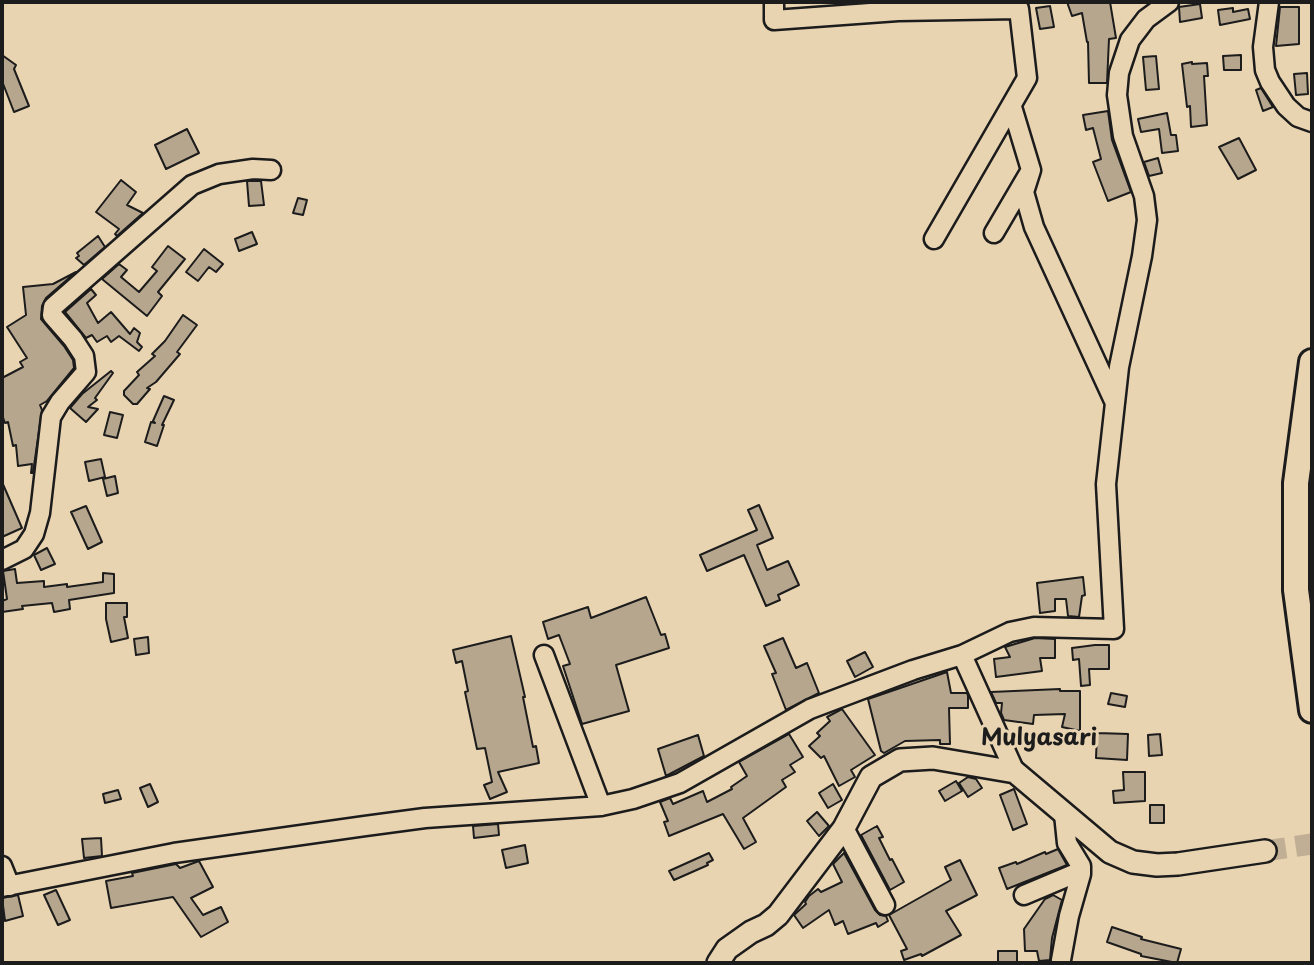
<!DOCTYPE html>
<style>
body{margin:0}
#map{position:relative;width:1314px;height:965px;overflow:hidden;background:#e9d4b2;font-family:"Playpen Sans",sans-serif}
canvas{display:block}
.frame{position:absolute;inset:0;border:4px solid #1c1c1c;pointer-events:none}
</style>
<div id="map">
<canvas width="1314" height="965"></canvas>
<div class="frame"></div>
</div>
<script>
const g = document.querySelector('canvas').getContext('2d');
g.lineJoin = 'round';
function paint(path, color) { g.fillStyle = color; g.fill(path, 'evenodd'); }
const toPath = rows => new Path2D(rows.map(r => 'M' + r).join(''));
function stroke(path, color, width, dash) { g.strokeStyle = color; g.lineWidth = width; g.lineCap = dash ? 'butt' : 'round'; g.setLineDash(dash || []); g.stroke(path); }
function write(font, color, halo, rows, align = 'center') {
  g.font = font + ' "Playpen Sans",sans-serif'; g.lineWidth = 6; g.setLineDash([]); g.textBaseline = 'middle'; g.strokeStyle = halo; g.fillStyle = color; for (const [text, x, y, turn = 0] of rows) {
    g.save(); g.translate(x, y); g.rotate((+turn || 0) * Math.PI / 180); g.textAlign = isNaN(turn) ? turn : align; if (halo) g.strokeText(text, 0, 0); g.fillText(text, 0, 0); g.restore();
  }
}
const building = toPath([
 [1067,2,1110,2,1116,38,1109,39,1107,83,1089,83,1088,42,1087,42,1082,13,1072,16,1067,2],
 [1200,4,1202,18,1180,22,1179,7,1200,4],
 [1050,6,1054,27,1040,29,1036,8,1050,6],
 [1280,7,1299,7,1299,44,1276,46,1280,7],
 [1233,8,1233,12,1248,9,1250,19,1220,25,1218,10,1233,8],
 [2,55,16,65,14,69,29,106,14,112,2,81,2,55],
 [1241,55,1241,70,1224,70,1223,56,1241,55],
 [1156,56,1159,89,1146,90,1143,57,1156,56],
 [1192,62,1192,64,1207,63,1208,76,1204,76,1207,125,1191,127,1190,106,1187,107,1182,64,1192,62],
 [1307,73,1308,94,1296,95,1294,74,1307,73],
 [1261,88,1273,107,1263,111,1256,90,1261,88],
 [1108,111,1112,140,1131,192,1108,201,1093,162,1101,159,1093,128,1086,130,1083,115,1108,111],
 [1167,113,1171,135,1176,135,1178,151,1162,153,1159,129,1141,132,1138,119,1167,113],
 [187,129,199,153,166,169,155,145,187,129],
 [1239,138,1256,170,1238,179,1219,147,1239,138],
 [1158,158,1162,173,1149,176,1144,162,1158,158],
 [121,180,136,192,127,205,143,213,117,236,115,234,119,229,96,212,121,180],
 [247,181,261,181,264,205,249,206,247,181],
 [298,198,307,200,303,215,293,213,298,198],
 [252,232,257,244,239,251,235,239,252,232],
 [98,236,105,247,84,265,76,258,79,256,77,253,98,236],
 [168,246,185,259,158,292,162,296,147,316,102,279,119,264,127,270,121,277,139,292,157,271,152,267,168,246],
 [204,249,223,264,216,272,209,267,198,281,186,272,204,249],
 [76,272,46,298,42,306,41,319,64,346,73,360,74,368,47,401,40,405,42,410,33,473,31,473,32,464,18,466,16,445,13,446,8,422,5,423,2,415,2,378,23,367,20,362,27,358,7,327,26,315,23,287,53,284,76,272],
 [91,289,96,295,87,303,98,323,111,312,130,334,134,328,140,333,137,342,142,347,139,351,119,336,111,342,107,336,97,342,92,335,86,338,65,312,91,289],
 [183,315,197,325,177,352,180,354,156,382,147,388,150,389,137,404,133,404,124,395,124,391,139,375,137,372,155,356,152,354,165,341,183,315],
 [111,371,113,373,95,398,97,400,88,407,98,409,86,422,70,408,82,394,111,371],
 [164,396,174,400,162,425,164,425,157,446,145,442,151,422,155,423,153,421,164,396],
 [110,412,123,415,117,438,104,435,110,412],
 [101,459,105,477,89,481,85,462,101,459],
 [115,476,118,493,107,496,103,479,115,476],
 [2,482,22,528,2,537,2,482],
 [759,505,773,538,757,545,767,570,788,561,799,585,778,595,780,600,766,606,744,555,707,571,700,555,757,530,748,510,759,505],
 [86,506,102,542,88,549,71,512,86,506],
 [47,548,55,564,41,570,34,555,47,548],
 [15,569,17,583,44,581,44,587,67,584,67,587,103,582,103,573,114,574,114,593,69,600,70,609,54,612,52,603,22,606,23,609,2,612,2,601,7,599,3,571,15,569],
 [1083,577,1085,595,1082,596,1079,617,1068,616,1066,599,1055,599,1055,611,1040,613,1037,583,1083,577],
 [646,597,661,635,665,634,669,648,616,665,629,711,582,724,563,666,570,664,559,635,548,639,543,622,588,607,591,618,646,597],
 [106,603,127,603,127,617,124,617,128,638,111,642,106,619,106,603],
 [511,636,525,697,523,697,533,747,536,746,539,763,498,772,507,792,490,799,484,785,492,782,485,748,477,749,465,692,468,691,462,661,456,663,453,650,511,636],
 [148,637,149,653,136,655,134,639,148,637],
 [783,638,796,668,807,663,819,693,786,710,772,674,776,673,764,646,783,638],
 [1035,638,1055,639,1055,658,1040,658,1042,671,996,677,994,659,1010,657,1005,647,1035,638],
 [1095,645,1109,645,1109,669,1089,669,1090,685,1081,686,1079,659,1073,660,1072,648,1095,645],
 [865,652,873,667,855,677,847,661,865,652],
 [947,672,951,693,967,693,968,696,968,708,949,708,950,744,940,744,940,740,905,741,884,753,881,751,868,699,947,672],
 [1060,689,1060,691,1080,691,1080,731,1062,727,1065,714,1034,715,1033,724,1004,720,1001,713,1002,703,996,703,991,692,1060,689],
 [1111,693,1127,696,1125,707,1108,704,1111,693],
 [842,709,875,755,851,770,855,777,839,786,824,756,821,758,809,746,820,736,817,733,830,721,827,717,842,709],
 [1097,733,1128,734,1127,760,1096,758,1097,733],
 [789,734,803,757,790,765,795,772,782,780,786,787,743,818,756,842,744,849,723,814,669,836,664,822,668,821,660,802,670,798,673,804,703,791,707,802,732,789,731,787,747,776,739,762,789,734],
 [1160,734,1162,755,1149,756,1148,735,1160,734],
 [698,735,704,756,666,776,658,749,698,735],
 [1123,772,1145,772,1145,801,1114,803,1113,791,1124,790,1123,772],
 [968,777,976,779,982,788,968,797,959,783,968,777],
 [956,781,962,791,945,801,939,791,956,781],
 [150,784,158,802,148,807,140,788,150,784],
 [833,784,842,800,828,808,819,793,833,784],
 [1014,789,1027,824,1013,830,1000,795,1014,789],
 [118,790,121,799,105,803,103,794,118,790],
 [1150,805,1164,805,1164,823,1150,823,1150,805],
 [817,812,829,826,819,836,807,821,817,812],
 [498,824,499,835,474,838,473,826,498,824],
 [877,826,883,837,879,838,890,860,892,859,904,882,890,890,861,835,877,826],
 [101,838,102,856,84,858,82,839,101,838],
 [525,845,528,863,506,868,502,850,525,845],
 [1058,849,1067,865,1007,889,999,868,1016,862,1017,864,1045,852,1046,854,1058,849],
 [709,853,713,860,707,863,708,865,674,880,669,871,709,853],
 [844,853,875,910,880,915,886,916,888,921,878,927,876,923,848,934,843,921,835,925,829,910,803,928,794,915,806,904,805,902,809,896,818,889,821,892,842,882,833,864,844,853],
 [960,860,977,895,946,911,961,935,922,956,921,954,904,960,901,951,907,949,889,915,951,880,945,867,960,860],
 [199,861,213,887,191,898,203,915,221,907,228,922,201,937,173,897,111,908,106,881,133,876,132,873,176,864,180,868,199,861],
 [56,890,70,920,58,925,44,895,56,890],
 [18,895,23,916,5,921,2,898,18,895],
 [1053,895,1062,900,1052,938,1050,960,1039,961,1037,951,1025,951,1024,929,1045,899,1053,895],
 [1112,927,1142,937,1141,939,1181,949,1177,963,1141,956,1141,954,1107,942,1112,927],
 [998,951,1017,951,1017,963,998,963,998,951]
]);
paint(building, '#b6a68d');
stroke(building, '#1c1c1c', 2);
stroke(toPath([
 [1265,851,1312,844]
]), '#c0af94', 21, [21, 10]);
const minor = toPath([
 [774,2,774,20,898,11,1019,9,1027,78,934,239],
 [1269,2,1263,47,1265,70,1270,82,1286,106,1298,117,1312,122],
 [1012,107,1031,170],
 [994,233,1031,170,1024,192,1034,227,1115,403],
 [2,560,24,549,34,534,40,513,51,417,60,402,86,372,84,356,73,339,52,315,53,307,192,185,219,174,253,169,271,170],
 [544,655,601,806],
 [962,655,1015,772],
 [844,828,885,905],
 [2,866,10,886],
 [2,887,174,853,365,826,425,818,601,806,633,799,680,783,810,709,913,670,962,655,1010,632,1034,627,1114,629,1106,484,1119,367,1142,256,1147,220,1144,196,1123,136,1117,95,1119,73,1130,40,1146,19,1169,2],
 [1024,895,1081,871],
 [1061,960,1069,916,1081,874,1081,866,1067,843,1064,814]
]);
const major = toPath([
 [718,963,727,949,751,932,766,925,778,915,844,828,871,777,900,760,933,758,1015,772,1110,852,1133,862,1157,865,1178,864,1265,851]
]);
const highway = toPath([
 [1312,362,1296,483,1296,590,1312,710]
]);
stroke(minor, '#1c1c1c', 23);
stroke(major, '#1c1c1c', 26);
stroke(highway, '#1c1c1c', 30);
stroke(minor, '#e9d4b2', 18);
stroke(major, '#e9d4b2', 21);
stroke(highway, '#e9d4b2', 24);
write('bold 23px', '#1c1c1c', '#e9d4b2', [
 ["Mulyasari",1039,739]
]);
</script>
